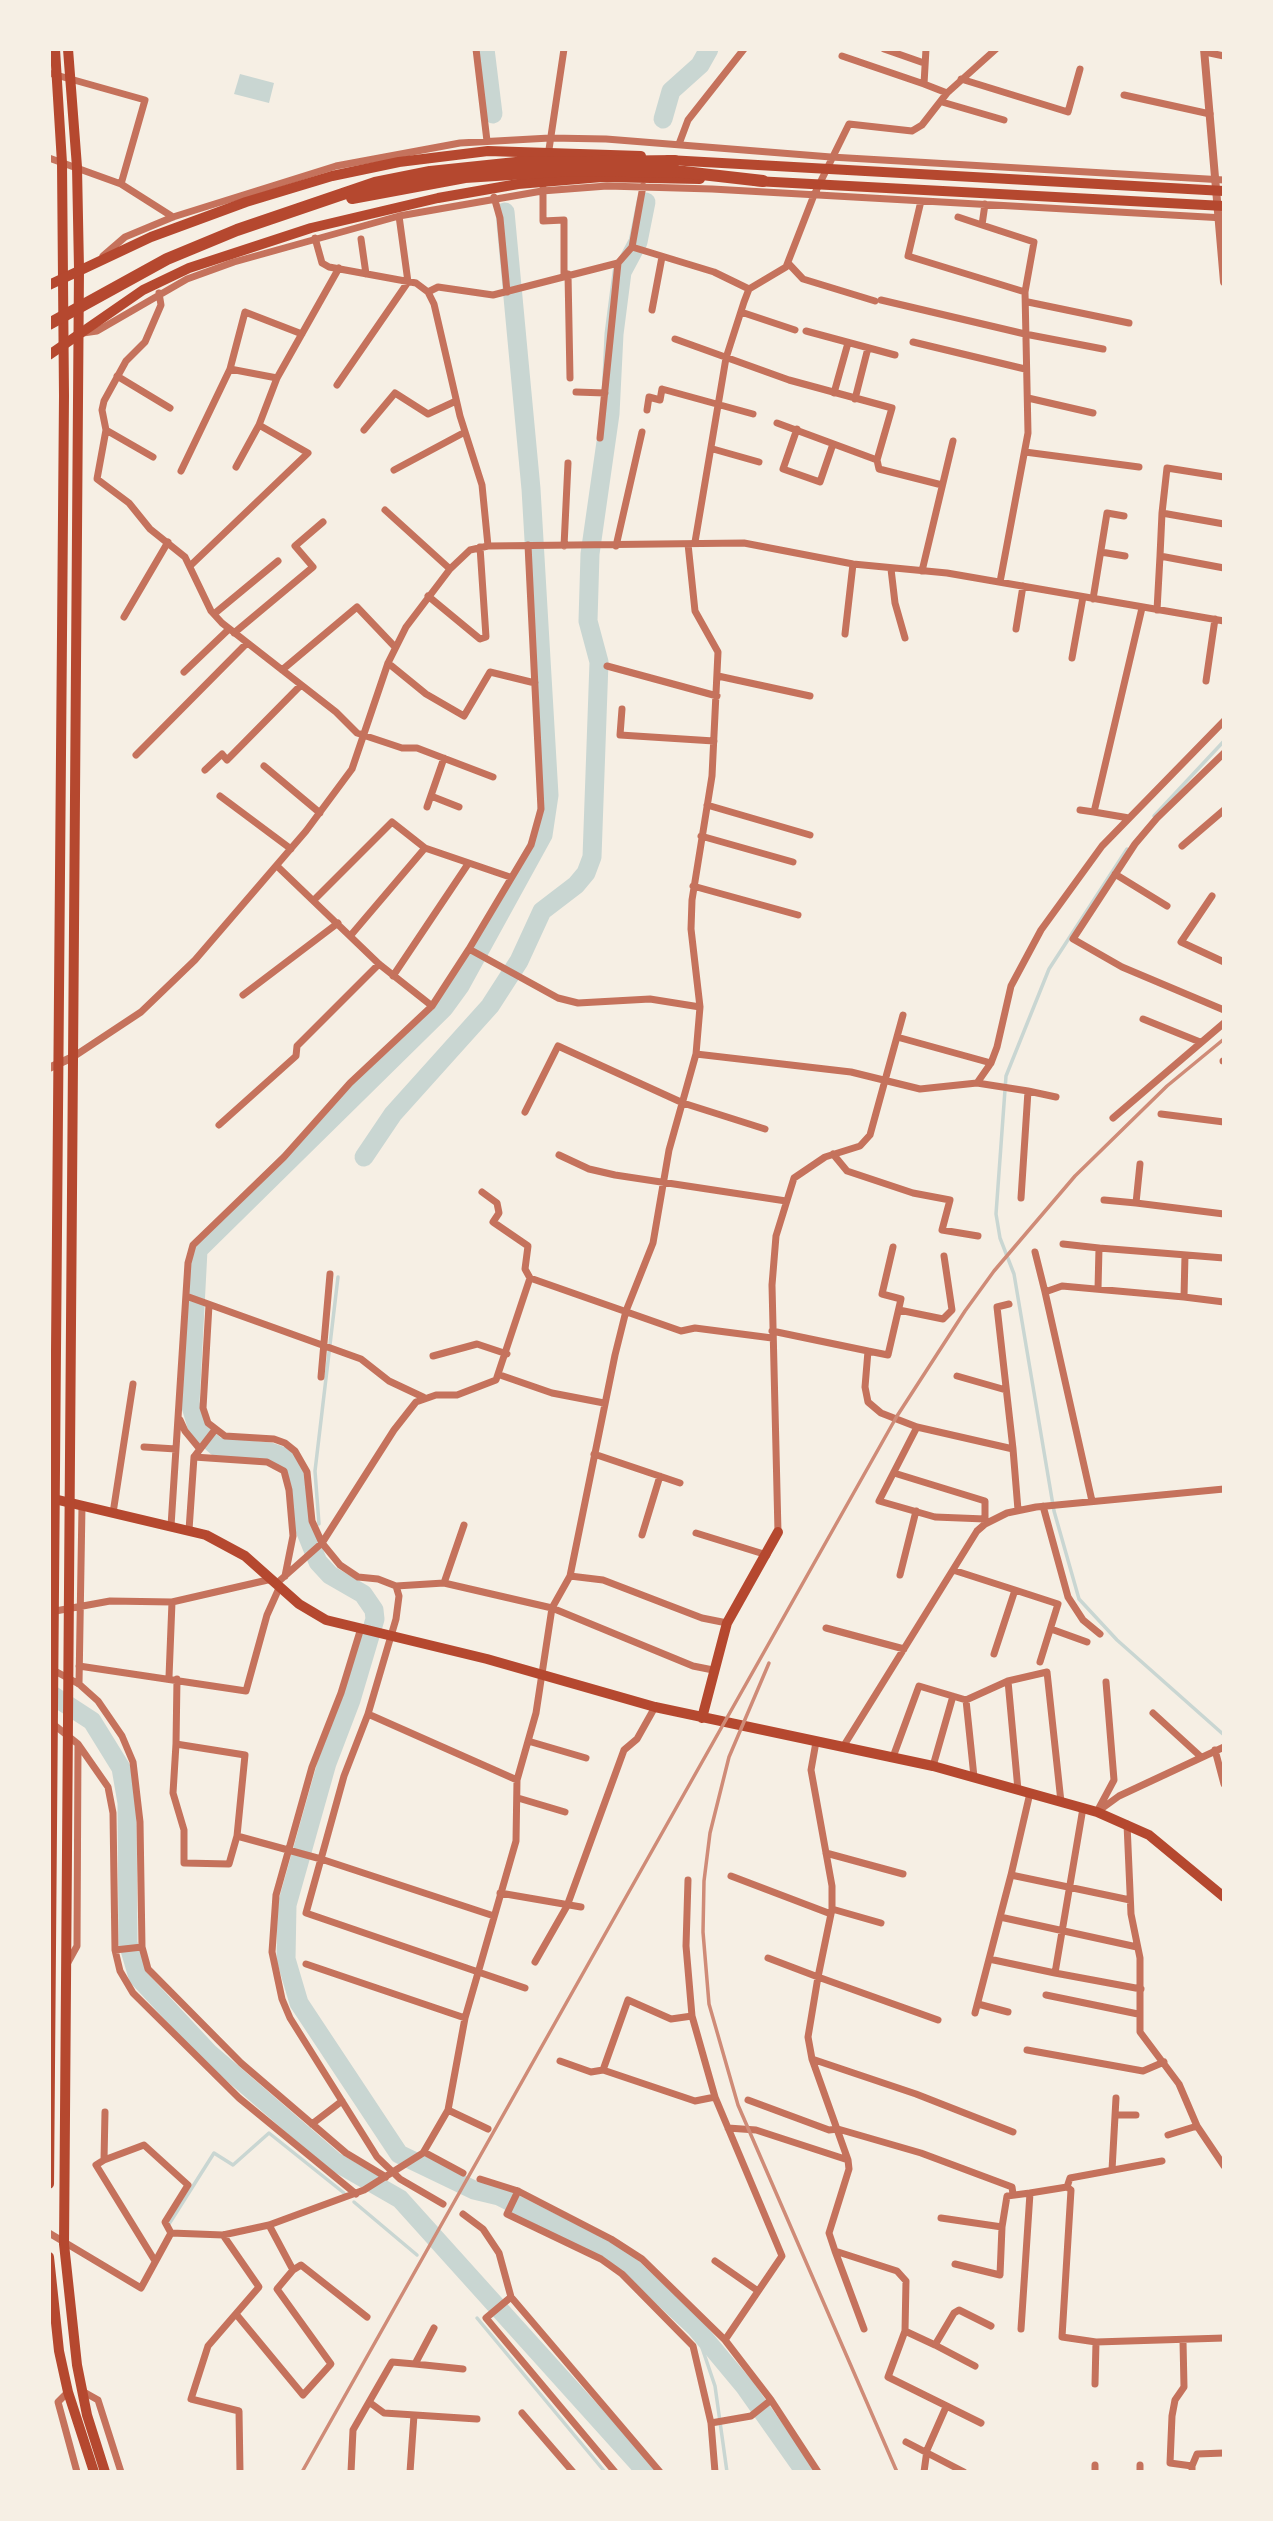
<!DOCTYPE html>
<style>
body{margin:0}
#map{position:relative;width:1273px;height:2521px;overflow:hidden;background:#f6efe4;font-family:"DejaVu Sans",sans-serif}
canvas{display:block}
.frame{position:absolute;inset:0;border:51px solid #f6efe4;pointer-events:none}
</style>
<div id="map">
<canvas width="1273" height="2521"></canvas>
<div class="frame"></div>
</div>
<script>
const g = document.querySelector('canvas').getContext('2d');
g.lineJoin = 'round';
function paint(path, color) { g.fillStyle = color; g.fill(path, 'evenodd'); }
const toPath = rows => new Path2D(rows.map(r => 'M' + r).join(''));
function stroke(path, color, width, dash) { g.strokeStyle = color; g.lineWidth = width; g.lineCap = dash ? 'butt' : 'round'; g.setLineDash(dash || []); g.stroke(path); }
paint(toPath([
 [240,74,274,83,269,103,234,94]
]), '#c9d6d2');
stroke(toPath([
 [1154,816,1224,741],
 [1127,849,1049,969,1006,1076,996,1214,1000,1238,1014,1274,1054,1511,1079,1599,1117,1640,1224,1735],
 [319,1524,315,1471,338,1277],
 [307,1542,313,1536],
 [354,2202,417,2255],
 [169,2224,214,2153,233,2165,269,2133,344,2193],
 [477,2318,605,2472],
 [695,2327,715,2386,727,2472]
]), '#c9d6d2', 3.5);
stroke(toPath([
 [485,49,493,114],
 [663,119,671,91,700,65,709,49],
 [505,212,531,489,549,795,543,835,460,986,444,1008,198,1250,190,1403,198,1430,217,1447,270,1452,284,1457,292,1465,300,1487,303,1525,318,1562,330,1575,363,1594,374,1610,375,1619,351,1700,327,1763,287,1905,286,1959,299,2003,399,2154,474,2190,499,2196,606,2250,630,2266,695,2327,745,2387,805,2472],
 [364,1157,393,1114,490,1006,519,961,542,911,576,885,586,873,592,857,599,662,588,621,590,554,610,414,614,334,622,272,638,242,646,202],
 [49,1693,92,1721,121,1768,127,1803,128,1943,138,1977,209,2053,334,2161,400,2199,646,2472]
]), '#c9d6d2', 19);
stroke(toPath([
 [476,49,487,141],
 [884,49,924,63],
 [926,49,924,84,947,93],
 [1205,52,1224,56],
 [842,56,924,84],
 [49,73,145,100,121,184,173,217],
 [961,79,1068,112,1080,69],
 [1124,95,1210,114],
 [942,102,1004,120],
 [679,144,688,120,744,49],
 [548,156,564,49],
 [49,158,121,184],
 [543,188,543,221,564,220,564,274],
 [494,197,500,218,507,292],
 [921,201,908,256,1025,292],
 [985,204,982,225,1034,242,1025,292,1028,433,1000,582],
 [958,217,982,225],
 [315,238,322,263,329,267,416,283,428,292,434,304,460,416,482,485,488,546],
 [361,239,366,274],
 [632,247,643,186],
 [103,256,125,237,173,217,336,166,460,143,550,138,606,139,831,157,1224,180],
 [788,263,803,279,875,301],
 [568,274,570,378],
 [428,292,438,287,493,295,618,263,632,247,714,272,749,289],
 [159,293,161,305,145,342,126,361,104,401,102,410,106,430,97,479,129,503,150,529,185,557,211,611,222,623,336,712,357,733,402,748,417,748,493,777],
 [881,300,1025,334,1103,349],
 [1028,302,1129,323],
 [652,310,662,257],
 [741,312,795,330],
 [806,331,895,355],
 [83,333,97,331,187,279,234,262,399,216,542,191,607,186,712,189,1224,218],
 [675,339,789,380,892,408,877,460],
 [913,342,1025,369],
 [230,369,277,378],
 [117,376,170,408],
 [337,385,408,282,399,216],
 [576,392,605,393],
 [834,393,848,343],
 [1028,398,1093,413],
 [855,399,868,348],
 [647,410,649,397,660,400,662,389,753,414],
 [777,423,877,460,879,469,942,485],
 [797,429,783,469,820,482,833,444],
 [106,430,153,457],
 [364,430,395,393,428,414,456,401],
 [600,438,618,263],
 [713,449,759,462],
 [1025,452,1139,467],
 [236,467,259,425,277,378,339,268],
 [394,470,465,432],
 [181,471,230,369,245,312,302,334],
 [385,510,450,569],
 [1162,513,1167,468,1224,477],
 [695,542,726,358,744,302,749,289,786,267,814,195,849,124,912,131,922,125,947,93,996,49],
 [564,546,568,463],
 [616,546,642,432],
 [1101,552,1125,556],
 [1160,556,1162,513,1224,524],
 [190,566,308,453,259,425],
 [891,569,895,603,905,638],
 [922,571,953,441],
 [428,596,480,639,486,637,480,547],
 [1093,599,1107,513,1124,516],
 [1157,610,1160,556,1224,568],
 [214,614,278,561],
 [124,617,168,542],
 [1016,629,1023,586],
 [234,633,313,567,295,546,323,522],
 [845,634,853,564],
 [1072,658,1083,597],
 [388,663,426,694,464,716,490,672,535,683],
 [607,666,717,696],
 [282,670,357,607,395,647],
 [184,672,229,629],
 [718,676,810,696],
 [1206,681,1215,619],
 [622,709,620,735,714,741],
 [1224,753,1157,818,1135,844,1073,939,1122,967,1224,1010],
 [136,755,247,643],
 [264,766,320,813],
 [205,770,222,754,227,760,301,685],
 [220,796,291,849],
 [431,796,459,807],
 [707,805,810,835],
 [427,807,444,758],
 [1080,810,1094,812],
 [1129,818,1094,812,1142,608],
 [701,836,793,862],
 [1182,846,1224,810],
 [277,866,379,964,432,1006],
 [1115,874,1167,906],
 [693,886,798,915],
 [1212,896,1181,942,1224,962],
 [315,899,392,822,425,848,510,877],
 [351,935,425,848],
 [469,949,531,845,541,809,528,545],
 [393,976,468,864],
 [243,995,338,923],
 [1143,1019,1200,1042],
 [897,1037,991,1063],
 [696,1054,851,1072,920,1089,977,1083,1028,1091],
 [73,1057,141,1012,195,960,306,831,352,769,388,663,406,627,450,569,470,550,488,546,744,543,853,564,947,573,1224,621],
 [1223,1061,1224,1061],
 [977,1083,991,1063,997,1047,1011,986,1041,930,1102,846,1224,721],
 [525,1112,558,1046,683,1103,765,1129],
 [1161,1114,1224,1122],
 [1113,1118,1224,1023],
 [219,1125,296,1056,297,1046,379,964],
 [833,1154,847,1171,913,1193,950,1200,942,1230,978,1236],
 [559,1155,589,1169,615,1175,786,1201],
 [482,1192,497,1203,499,1213,493,1222,528,1246,525,1269,530,1278],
 [1021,1198,1028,1091,1056,1097],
 [1104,1200,1136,1203,1140,1164],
 [1136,1203,1224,1214],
 [1063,1244,1099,1248,1098,1289],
 [1099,1248,1224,1258],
 [1035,1252,1045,1292,1062,1286,1184,1297],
 [1185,1255,1184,1297,1224,1302],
 [1045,1292,1092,1501],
 [186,1296,361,1359,389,1381,423,1397],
 [209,1305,203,1408,208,1423,225,1436,274,1439,285,1443,295,1451,307,1472,312,1521,322,1543,340,1565,358,1577,378,1579,396,1586,399,1596,396,1619,368,1714,517,1780],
 [899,1310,943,1319,952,1310,944,1256],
 [772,1331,868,1351,865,1387,868,1402,881,1413,917,1427,1013,1449,997,1307,1009,1304],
 [868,1351,888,1355,901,1299,882,1294,893,1247],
 [433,1356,477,1344,507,1354],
 [500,1375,552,1393,604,1403],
 [957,1376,1006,1390],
 [321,1377,330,1274],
 [180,1420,185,1431,199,1448],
 [917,1427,879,1501,935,1517,985,1519],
 [144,1447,176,1449],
 [1013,1449,1018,1510],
 [594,1454,680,1483],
 [194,1457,267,1462,284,1471,289,1490,293,1536,285,1576],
 [894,1473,985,1501,985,1523],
 [1043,1506,1068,1597,1083,1620,1100,1634],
 [113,1513,133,1384],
 [171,1526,188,1263,193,1245,284,1157,350,1083,432,1006,469,949,558,998,578,1003,650,999,700,1007],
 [189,1530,194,1457,214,1431],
 [778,1532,772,1285,776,1236,794,1178,825,1157,860,1146,870,1135,903,1015],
 [696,1533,767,1555],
 [642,1535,660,1476],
 [953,1570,1015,1590,994,1654],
 [900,1575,916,1511],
 [570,1576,603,1580,702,1618,727,1623],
 [277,1583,322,1543,394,1430,416,1402,436,1395,457,1395,496,1380,530,1278,681,1331,695,1328,772,1338],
 [444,1583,464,1525],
 [396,1586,444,1583,552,1608,693,1666,713,1670],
 [1015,1590,1058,1604,1040,1662],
 [50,1612,110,1601,172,1602,272,1579],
 [361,1628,341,1693,312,1767,276,1895,272,1952,282,1999,290,2018,377,2157,400,2179,443,2204],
 [826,1628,904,1649],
 [1051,1629,1087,1642],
 [79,1666,246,1691,267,1615,280,1586],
 [53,1670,79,1684,98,1701,122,1736,133,1762,140,1822,142,1947,148,1969,241,2063,346,2153,386,2177],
 [169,1677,172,1602],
 [177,1679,176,1744,245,1755,237,1836],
 [1008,1681,1018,1790],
 [79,1684,82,1506],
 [966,1700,1008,1681,1047,1672,1061,1802],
 [1153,1713,1200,1756],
 [368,1714,344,1776,321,1859,494,1916],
 [53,1724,78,1744,77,1946,66,1966],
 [528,1741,586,1758],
 [78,1744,108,1787,113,1813,115,1950,120,1971,133,1993,239,2098,356,2194],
 [176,1744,173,1793,184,1830,184,1863,229,1864,237,1836,321,1859,306,1913,525,1988],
 [843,1747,977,1531,985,1524,1007,1513,1036,1507,1224,1489],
 [1215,1750,1224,1784],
 [893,1757,919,1686,966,1700,974,1777],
 [933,1766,953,1696],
 [1030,1793,1011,1875,1130,1900],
 [518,1798,565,1812],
 [1083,1808,1055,1973,1141,1989],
 [1099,1808,1114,1780,1106,1682],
 [1097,1812,1119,1796,1224,1747],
 [1127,1824,1131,1914,1140,1958,1140,2032,1179,2084,1197,2126,1224,2166],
 [826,1853,903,1874],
 [1011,1875,1000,1917,1137,1947],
 [731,1876,831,1914],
 [688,1880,686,1946,692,2016,715,2097],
 [500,1893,581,1907],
 [832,1909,881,1923],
 [115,1950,142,1947],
 [768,1958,818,1977,832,1909,832,1886,811,1770,816,1742],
 [989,1959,1055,1973],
 [535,1962,567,1906,624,1750,637,1739,655,1707],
 [306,1964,465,2018],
 [1046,1995,1138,2014],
 [978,2004,1008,2012],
 [975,2013,1000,1917],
 [692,2016,671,2019,628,2000,603,2070,695,2101,715,2097,782,2256,725,2340],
 [1027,2050,1143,2071,1164,2062],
 [812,2059,808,2037,818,1977,938,2020],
 [560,2061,591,2072,603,2070],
 [748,2100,829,2130,838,2129,921,2153,1012,2187,1013,2194],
 [448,2110,488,2129],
 [105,2112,104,2160,144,2145,188,2185,165,2222,171,2233],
 [1115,2115,1136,2115],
 [312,2124,342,2101],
 [728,2128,756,2130,848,2160,849,2169,829,2233,835,2251,897,2271,906,2281,905,2331],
 [1168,2135,1197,2126],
 [424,2152,463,2173],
 [104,2160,96,2165,155,2261],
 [848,2160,812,2059,916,2094,1013,2132],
 [1112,2170,1116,2098],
 [480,2179,518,2191,611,2239,642,2259,725,2340,771,2400,818,2472],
 [1067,2187,1070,2178,1162,2161],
 [518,2191,507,2214,601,2259,622,2274,693,2346,711,2423,715,2472],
 [463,2214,483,2229,499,2253,511,2297,660,2472],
 [941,2218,1002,2227,1007,2196,1030,2193],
 [49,2233,141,2288,171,2233],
 [171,2233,223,2235,269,2225,364,2190,423,2153,448,2110,465,2018,516,1841,517,1780,536,1713,552,1608,570,1576,615,1355,626,1311,653,1243,669,1150,696,1054,700,1007,691,929,692,900,712,776,718,652,695,611,688,544],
 [223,2235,259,2287,208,2346,191,2399,239,2411,240,2472],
 [835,2251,864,2329],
 [715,2261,758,2291],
 [955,2264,1000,2275,1002,2227],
 [293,2270,301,2265,367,2317],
 [511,2297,486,2318,615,2472],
 [236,2314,303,2395,331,2364,277,2289,293,2270,269,2225],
 [434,2328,415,2364,463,2369],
 [1021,2329,1030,2193,1067,2187,1071,2190,1062,2337,1096,2342],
 [1183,2341,1184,2387,1175,2400,1172,2416,1170,2463,1192,2466,1192,2472],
 [935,2345,905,2331,888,2377,981,2423],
 [975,2366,935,2345,954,2313,959,2310,991,2326],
 [1095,2384,1096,2342,1224,2338],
 [82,2391,98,2400,121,2472],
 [68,2392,58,2402,77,2472],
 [369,2402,384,2413,477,2419],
 [522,2413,573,2472],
 [711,2423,751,2416,771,2400],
 [906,2442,964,2472],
 [1095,2465,1095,2472],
 [1140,2465,1140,2472],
 [1192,2466,1197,2454,1224,2453],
 [351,2472,353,2430,392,2362,415,2364],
 [410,2472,414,2415],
 [924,2472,927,2450,946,2407]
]), '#c5725c', 7);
stroke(toPath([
 [1204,49,1224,282],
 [49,1068,73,1057]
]), '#c5725c', 8);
stroke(toPath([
 [54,1499,206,1535,245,1556,299,1604,326,1620,487,1659,655,1707,933,1766,1097,1812,1149,1835,1224,1897],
 [702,1718,727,1623,778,1532]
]), '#b5482f', 10);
stroke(toPath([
 [68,49,77,167,79,269,64,2244,77,2365,87,2415,105,2472],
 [49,2184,64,396,62,163,55,49],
 [49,2257,59,2351,68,2392,94,2472]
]), '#b5482f', 10);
stroke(toPath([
 [668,160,1224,191],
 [755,181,1224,206],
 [49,285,151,237,246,202,332,176,399,162,488,151,641,156],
 [49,355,143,290,189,268,311,228,438,198,518,184,602,177,700,179]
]), '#b5482f', 10);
stroke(toPath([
 [352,198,465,177,573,170,684,172,763,181],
 [49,324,167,259,237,230,375,183,430,172,516,163,675,161]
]), '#b5482f', 12);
stroke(toPath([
 [769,1663,729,1757,710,1833,704,1881,703,1932,709,2004,738,2105,897,2472],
 [302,2472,897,1416,965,1311,994,1271,1075,1176,1167,1086,1224,1039]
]), '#cf8b77', 3.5);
</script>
